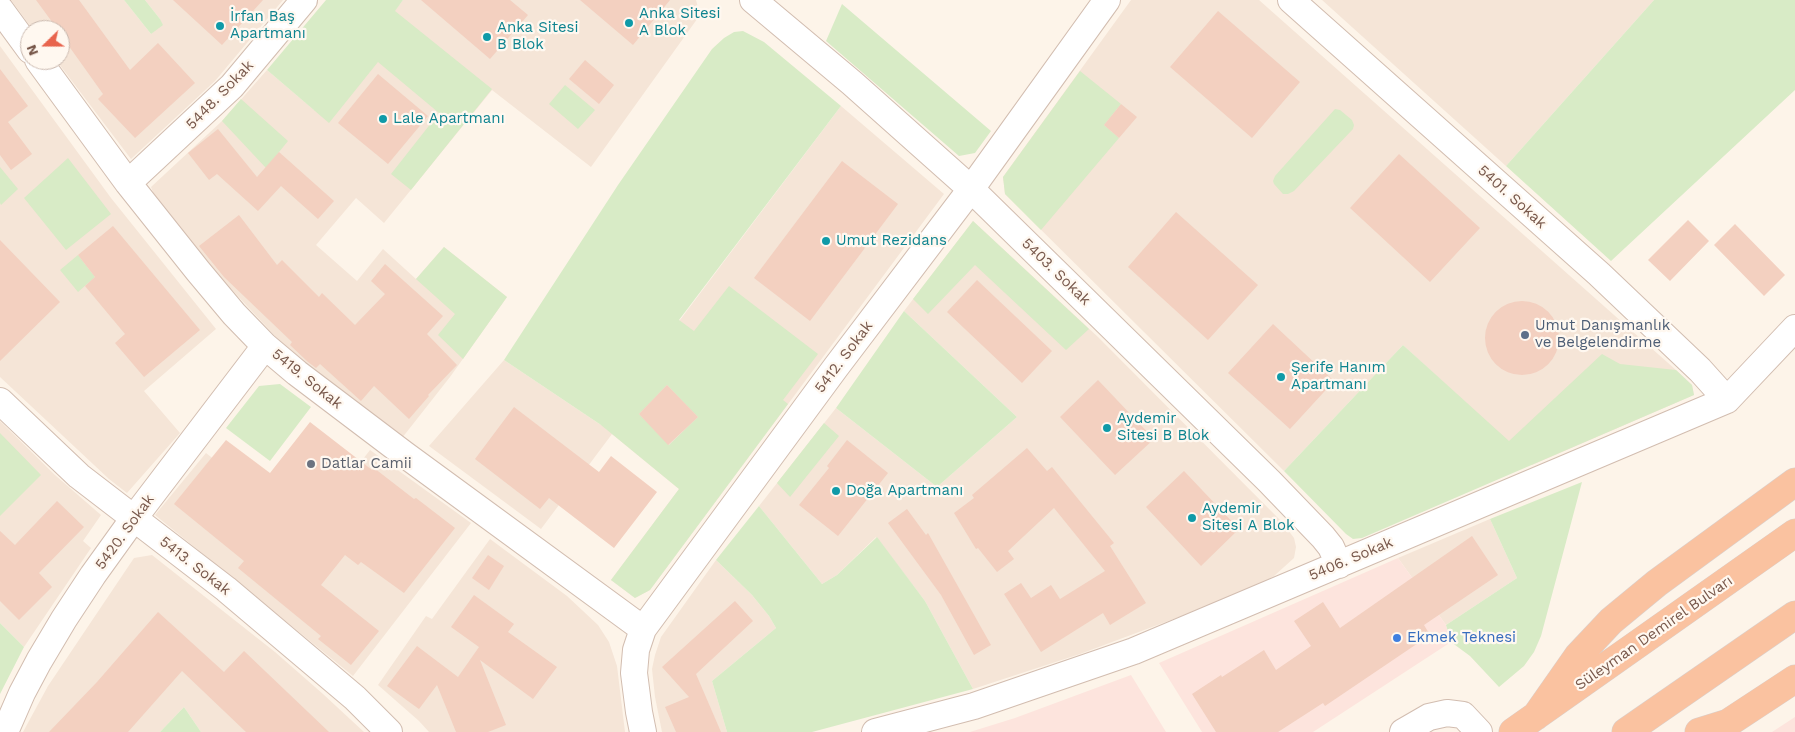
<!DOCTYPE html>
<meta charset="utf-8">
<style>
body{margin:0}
#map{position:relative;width:1795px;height:732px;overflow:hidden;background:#fdf4e9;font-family:"Work Sans",sans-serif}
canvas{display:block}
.north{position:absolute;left:20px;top:20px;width:50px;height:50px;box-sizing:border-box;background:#fff8f0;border:1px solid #c9b8ae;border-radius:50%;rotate:248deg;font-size:14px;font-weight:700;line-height:20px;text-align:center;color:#78584b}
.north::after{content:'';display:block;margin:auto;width:18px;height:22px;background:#e8644d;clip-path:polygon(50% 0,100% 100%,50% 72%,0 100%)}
</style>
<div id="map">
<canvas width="1795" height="732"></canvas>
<div class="north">N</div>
</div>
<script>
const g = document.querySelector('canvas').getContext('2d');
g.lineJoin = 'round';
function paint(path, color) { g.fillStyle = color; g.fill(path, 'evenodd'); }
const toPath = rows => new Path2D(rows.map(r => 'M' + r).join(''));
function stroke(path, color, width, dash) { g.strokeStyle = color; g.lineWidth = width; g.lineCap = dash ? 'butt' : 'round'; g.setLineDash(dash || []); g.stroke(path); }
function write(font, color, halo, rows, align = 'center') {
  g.font = font + ' "Work Sans",sans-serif'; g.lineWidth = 4.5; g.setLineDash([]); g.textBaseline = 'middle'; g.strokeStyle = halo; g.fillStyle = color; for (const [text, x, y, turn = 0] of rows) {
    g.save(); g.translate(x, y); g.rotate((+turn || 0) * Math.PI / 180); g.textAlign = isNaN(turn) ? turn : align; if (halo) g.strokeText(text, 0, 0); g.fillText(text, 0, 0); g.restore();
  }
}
paint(toPath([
 [11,0,124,0,151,34,160,19,145,0,283,0,215,81,131,159,56,60,60,60,60,30,33,30],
 [403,0,696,0,700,15,591,167,492,90,384,223,356,198,316,245,357,281,383,249,416,279,444,247,507,297,450,377,402,438,320,376,276,337,220,277,156,200,151,187,222,121,267,70,314,110],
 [1131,0,1259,0,1676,370,1692,385,1694,395,1532,465,1403,345,1284,471,1005,194,1003,177],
 [1322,0,1654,0,1506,166],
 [0,46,111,198,216,329,144,391,180,433,127,493,109,479,0,377],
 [841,106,944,194,650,590,635,598,611,580,679,489,612,434,541,529,429,446,504,360,601,425],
 [973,221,1098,337,1282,522,1294,538,1296,547,1294,558,1274,576,1264,582,1203,608,1080,654,973,689,925,601,876,537,837,575,822,584,759,506,836,408,937,487,1017,417,904,311],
 [0,421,55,475,101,515,83,541,91,548,24,647,0,623],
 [370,450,471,523,353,676,155,515,206,453,306,532],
 [1490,519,1517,578,1446,625,1398,558],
 [490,539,567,596,598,625,609,642,617,666,625,732,429,732,419,721,378,685,426,616,432,619],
 [152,555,275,652,323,694,364,732,201,732,184,707,160,732,23,732,48,686,134,558],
 [716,560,752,595,769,616,776,628,712,681,727,732,662,732,655,697,652,669,655,655,661,637]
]), '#f5e5d7');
paint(toPath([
 [1398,558,1446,625,1451,642,1313,732,1202,732,1159,663],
 [1131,675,1166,732,970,732,1015,718],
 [1795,717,1795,732,1772,732]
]), '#fde4dd');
paint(toPath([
 [124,0,145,0,160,19,163,25,151,34],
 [326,0,403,0,395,11,492,89,411,190,391,174,439,113,378,62,329,123,267,70],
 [1654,0,1795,0,1795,90,1611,261,1506,166],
 [842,4,991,131,975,153,959,156,826,41],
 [743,31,764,42,841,106,679,320,694,331,729,286,818,354,783,400,788,404,650,590,635,598,611,580,679,489,601,425,504,360,618,185,712,49,724,38,734,32],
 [667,385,698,417,669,445,639,414],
 [1080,71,1121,104,1104,125,1119,138,1041,230,1005,194,1003,177],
 [565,85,595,110,578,129,549,104],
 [241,99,288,141,266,168,222,121],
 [1335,109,1340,110,1352,120,1354,125,1353,129,1294,191,1288,194,1283,194,1274,184,1273,181,1275,176],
 [68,158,111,214,66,250,24,198],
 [0,167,18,189,1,205,0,203],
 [973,221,1089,329,1066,350,975,265,928,314,913,299],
 [444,247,507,297,463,359,438,335,455,314,416,279],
 [78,255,95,277,78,292,60,270],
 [904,311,1017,417,937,487,836,408],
 [1403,345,1509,441,1602,354,1620,364,1676,370,1692,385,1694,395,1362,538,1353,539,1346,534,1284,471],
 [280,384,311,407,270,461,226,428,259,386],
 [824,423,839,436,790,497,777,483],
 [0,433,41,475,0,516],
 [1582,482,1541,636,1534,652,1524,666,1499,687,1470,656,1451,642,1446,625,1517,578,1490,519],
 [759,506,822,584,837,575,877,537,925,601,973,689,812,732,727,732,712,681,776,628,769,616,752,595,716,560],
 [0,623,24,647,0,694],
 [184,707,201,732,160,732]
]), '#d8ebc6');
paint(toPath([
 [36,0,79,0,130,70,158,43,195,83,135,138,98,99,103,94,61,35,60,30,58,30],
 [173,0,263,0,222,45],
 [421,0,510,0,528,15,490,59],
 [580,0,670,0,633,45],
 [1218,11,1300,82,1252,138,1170,67],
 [585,60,614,85,599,104,569,79],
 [0,69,28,106,8,122,32,154,11,170,0,155],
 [378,74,428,116,388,164,338,123],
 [1121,104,1137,117,1119,138,1104,125],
 [218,129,257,177,279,152,334,201,318,219,281,186,258,211,217,174,209,180,188,153],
 [1399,154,1480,228,1430,282,1350,208],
 [842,161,898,204,810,321,754,278],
 [1176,212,1258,285,1208,340,1128,267],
 [239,215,277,265,282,260,319,297,322,293,355,325,385,294,371,281,385,264,443,316,427,334,457,365,428,395,429,396,409,419,374,386,361,401,320,364,316,368,308,362,290,345,292,342,224,277,199,246],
 [1688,220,1709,241,1670,281,1648,260],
 [1735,224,1785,275,1764,296,1714,245],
 [113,226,200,330,144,377,115,343,125,334,85,286,95,277,78,255],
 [0,240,60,302,0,361],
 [977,280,1052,351,1022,383,947,312],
 '1485 338a37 37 0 1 1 74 0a37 37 0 1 1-74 0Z',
 [1273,324,1334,381,1290,429,1228,373],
 [1098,380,1154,439,1115,475,1060,417],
 [667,385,698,417,668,445,639,414],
 [514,407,599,472,611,456,657,492,614,548,549,498,540,509,475,459],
 [310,422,372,470,374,468,414,499,416,498,455,528,404,593,361,562,358,565,345,555,321,585,379,631,351,665,318,639,321,636,238,568,244,561,174,504,226,440,270,473],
 [847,440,888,473,838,536,799,505,829,468,827,466],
 [1027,448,1047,471,1052,467,1114,543,1110,546,1146,603,1110,625,1103,613,1041,652,1004,594,1021,583,1031,598,1051,585,1060,599,1105,571,1054,508,1008,551,1014,559,997,572,978,548,976,549,954,513,974,498,972,495],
 [1184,471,1239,529,1201,566,1146,507],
 [57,501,84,527,39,573,52,587,19,620,0,601,0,531,15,545],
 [907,509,926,535,928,533,991,645,974,655,941,595,888,523],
 [1472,536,1498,575,1424,625,1430,635,1325,706,1323,703,1278,732,1216,732,1192,694,1221,675,1222,677,1264,650,1276,670,1311,646,1294,621,1323,602,1340,628],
 [488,555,504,566,489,590,472,578],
 [474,595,514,624,508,632,557,667,533,699,480,660,506,725,488,732,456,732,437,685,419,709,387,686,417,646,458,677,479,647,451,627],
 [735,601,753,621,696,674,721,732,676,732,665,707,689,697,662,667],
 [158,612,224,672,244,651,329,732,246,732,182,671,128,732,49,732,97,682]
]), '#f3d0c0');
const minor = toPath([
 [753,0,852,83,971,189,1269,481,1323,537,1331,547,1339,565],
 [1291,0,1599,274,1700,370,1727,400],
 [0,9,30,50],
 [38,60,128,183,198,271,234,314,265,346,297,373,404,454,643,629],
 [128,183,232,86,304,0],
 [0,401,79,476,226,589,355,698,389,732],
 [5,732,22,693,39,661,64,619,93,575,134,518,265,346],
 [643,732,639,712,634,673,636,650,643,629,836,367,971,189,1107,0],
 [875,732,974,706,1134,651,1727,400,1795,328],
 [1403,732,1429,717,1447,713,1463,715,1479,732]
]);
const trunk = toPath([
 [1536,716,1578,656,1611,621,1657,583,1795,482],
 [1513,732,1795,533],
 [1626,732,1795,615],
 [1699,732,1728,723,1795,679]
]);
stroke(minor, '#d2bdb0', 28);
stroke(trunk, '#d9d0cd', 29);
stroke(minor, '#fff', 26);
stroke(trunk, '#fac2a0', 28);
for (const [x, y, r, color] of [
 [629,23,5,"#0f9aa8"],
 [220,26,5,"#0f9aa8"],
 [487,37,5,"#0f9aa8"],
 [383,119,5,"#0f9aa8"],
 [826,241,5,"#0f9aa8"],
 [1525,335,5,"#5c6f8a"],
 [1281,377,5,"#0f9aa8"],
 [1107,428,5,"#0f9aa8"],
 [311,464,5,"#6b7280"],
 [836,491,5,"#0f9aa8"],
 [1192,518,5,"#0f9aa8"],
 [1397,638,5,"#3f7fe0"]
]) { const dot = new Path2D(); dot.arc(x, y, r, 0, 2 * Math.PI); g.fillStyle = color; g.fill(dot); stroke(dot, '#fff8f0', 2); }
write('15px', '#0d838f', '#fff8f0', [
 ["Anka Sitesi",639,14],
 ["A Blok",639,31],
 ["İrfan Baş",230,17],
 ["Apartmanı",230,34],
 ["Anka Sitesi",497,28],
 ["B Blok",497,45],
 ["Lale Apartmanı",393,119],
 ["Umut Rezidans",836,241],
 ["Şerife Hanım",1291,368],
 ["Apartmanı",1291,385],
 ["Aydemir",1117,419],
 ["Sitesi B Blok",1117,436],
 ["Doğa Apartmanı",846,491],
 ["Aydemir",1202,509],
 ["Sitesi A Blok",1202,526]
], 'left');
write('15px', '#78584b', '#fff8f0', [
 ["5448. Sokak",220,95,-46],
 ["5401. Sokak",1512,197,42],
 ["5403. Sokak",1056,272,44],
 ["5412. Sokak",844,357,-53],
 ["5419. Sokak",307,379,39],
 ["5420. Sokak",125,532,-54],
 ["5406. Sokak",1351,559,-23],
 ["5413. Sokak",195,566,38],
 ["Süleyman Demirel Bulvarı",1654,633,-35]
]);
write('15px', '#4e5e75', '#fff8f0', [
 ["Umut Danışmanlık",1535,326],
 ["ve Belgelendirme",1535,343]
], 'left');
write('15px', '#5b616d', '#fff8f0', [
 ["Datlar Camii",321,464]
], 'left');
write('15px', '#366cbe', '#fff8f0', [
 ["Ekmek Teknesi",1407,638]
], 'left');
</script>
